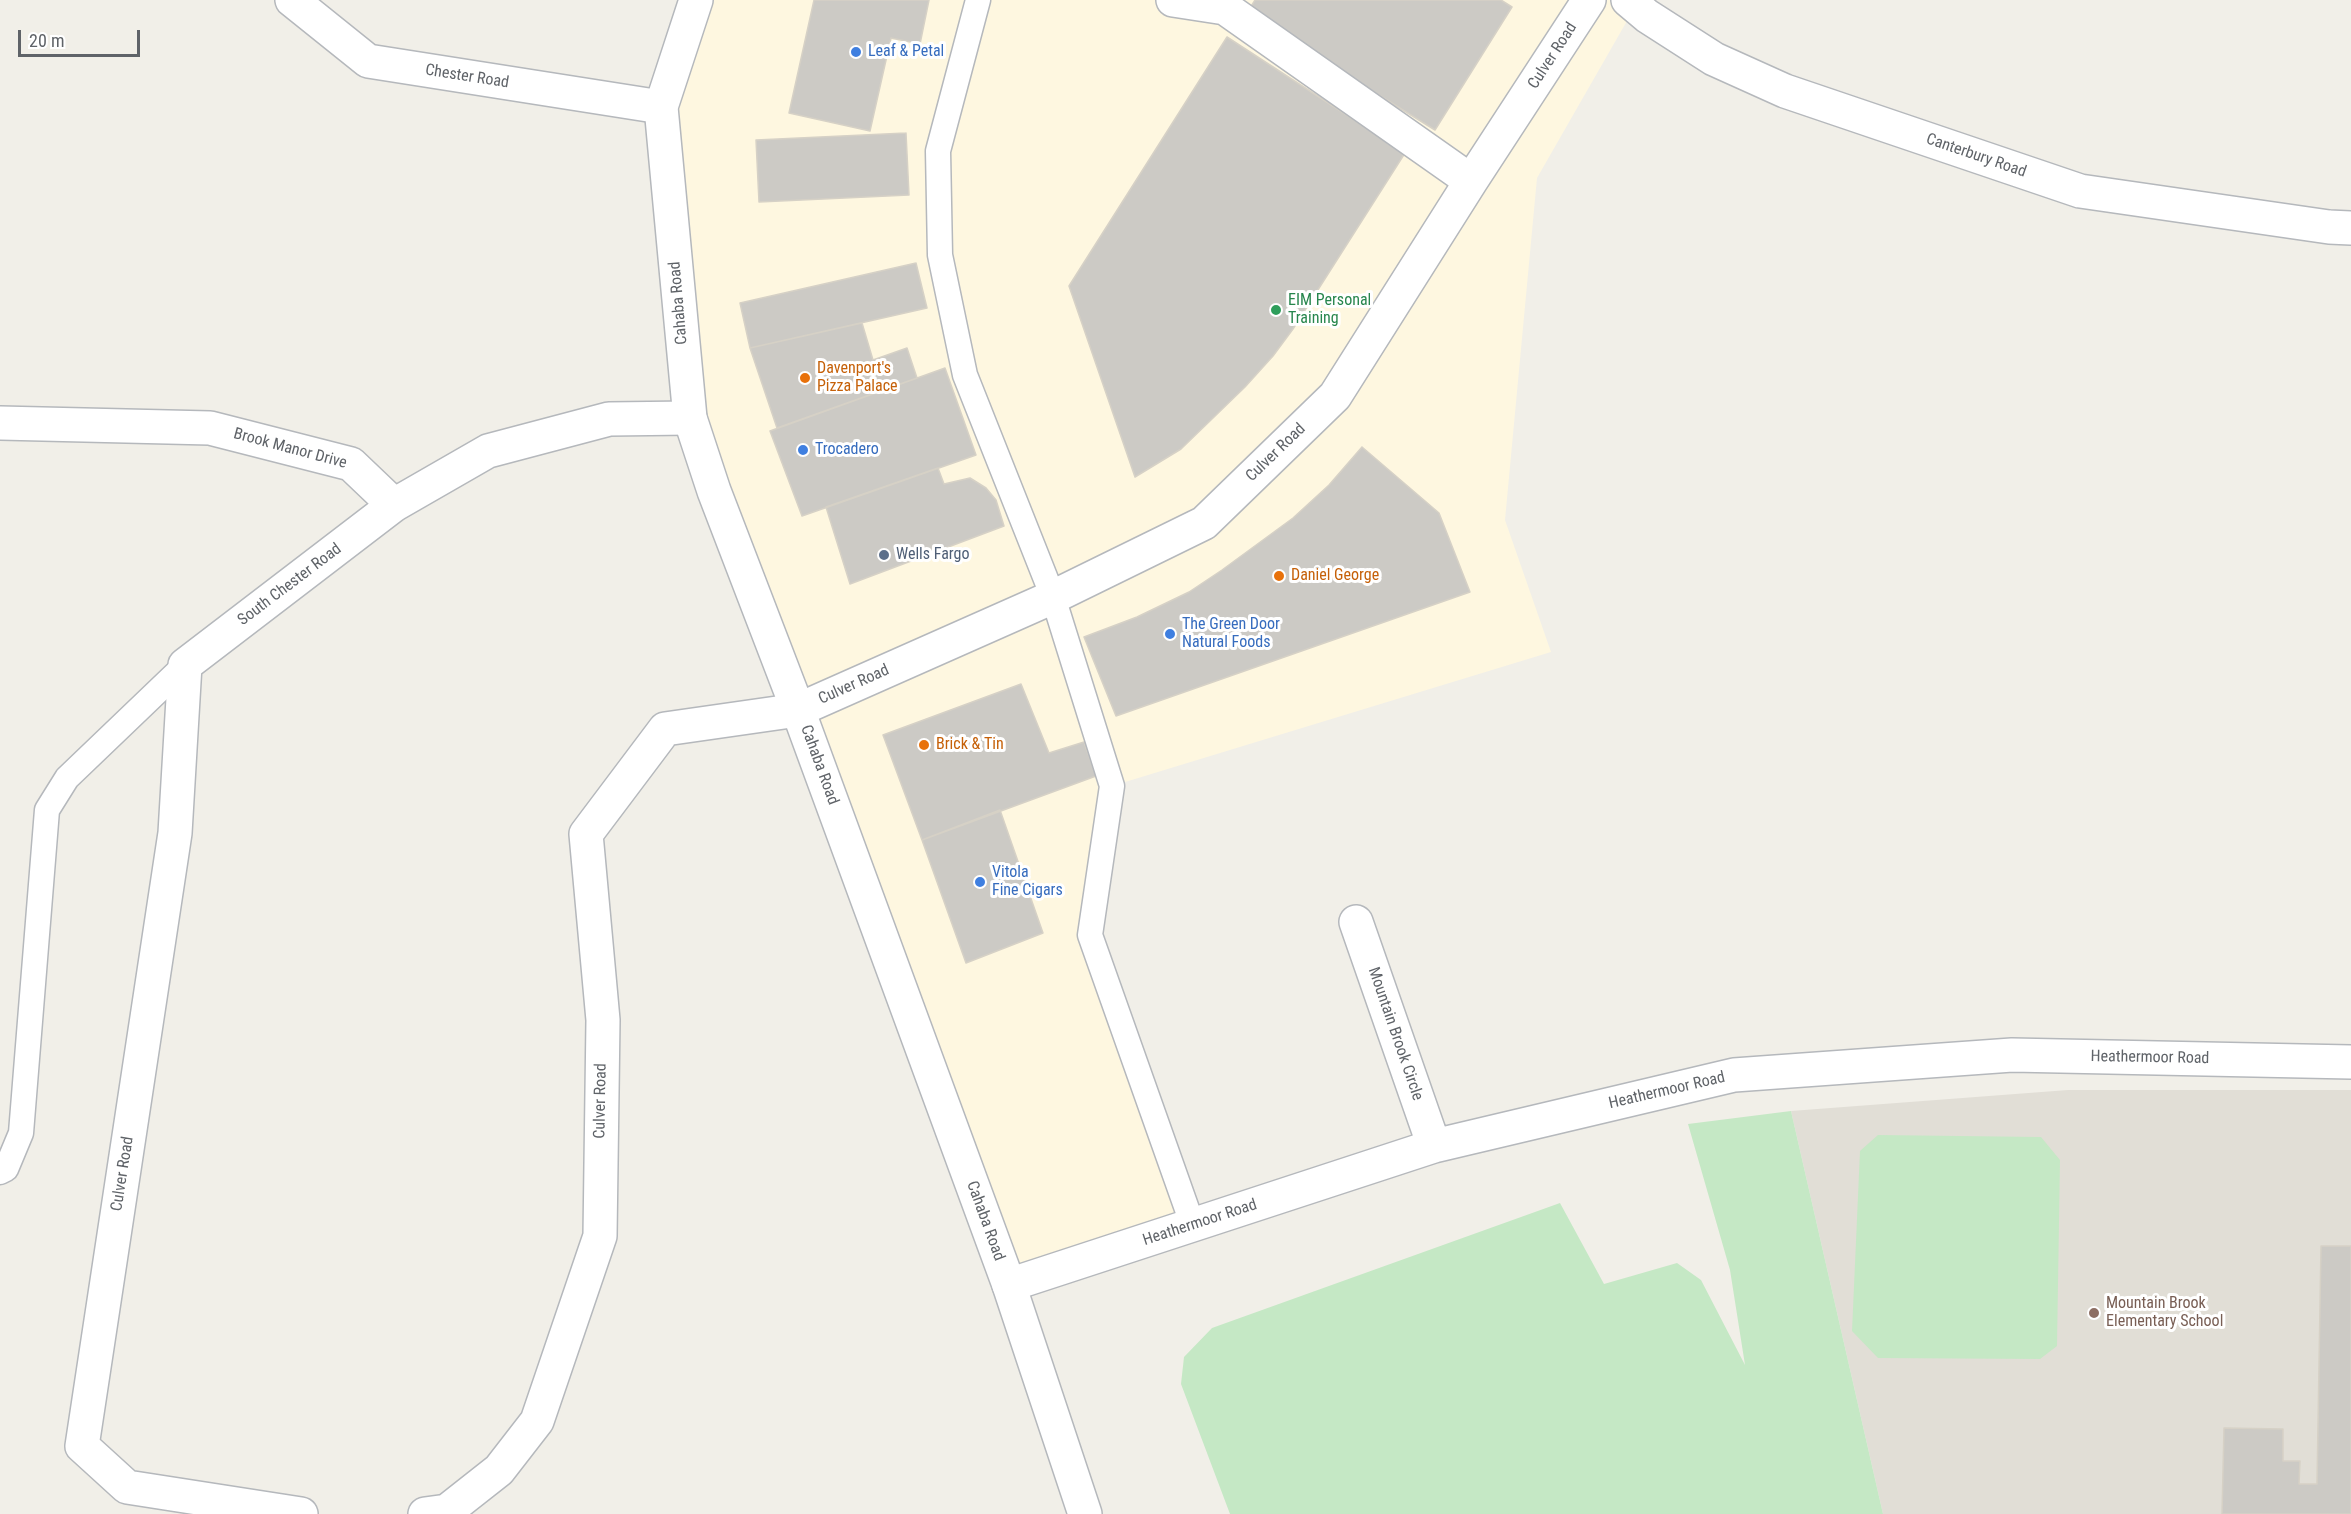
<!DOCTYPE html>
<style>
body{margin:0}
#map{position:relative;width:2351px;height:1514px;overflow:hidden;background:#f1efe8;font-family:"Roboto Condensed",sans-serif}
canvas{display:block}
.scale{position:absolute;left:18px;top:30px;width:122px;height:27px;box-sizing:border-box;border:3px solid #5f6368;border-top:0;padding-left:8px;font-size:18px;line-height:21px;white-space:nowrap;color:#5f6368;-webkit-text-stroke:4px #fff;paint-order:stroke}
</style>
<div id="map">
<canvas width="2351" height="1514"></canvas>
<div class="scale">20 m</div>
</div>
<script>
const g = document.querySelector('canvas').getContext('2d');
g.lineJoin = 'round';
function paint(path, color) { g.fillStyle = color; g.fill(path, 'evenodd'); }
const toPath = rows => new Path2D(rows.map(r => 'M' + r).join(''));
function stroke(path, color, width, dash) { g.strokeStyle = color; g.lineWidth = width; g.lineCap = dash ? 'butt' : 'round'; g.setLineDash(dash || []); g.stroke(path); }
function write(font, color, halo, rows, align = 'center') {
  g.font = font + ' "Roboto Condensed",sans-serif'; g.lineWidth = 6; g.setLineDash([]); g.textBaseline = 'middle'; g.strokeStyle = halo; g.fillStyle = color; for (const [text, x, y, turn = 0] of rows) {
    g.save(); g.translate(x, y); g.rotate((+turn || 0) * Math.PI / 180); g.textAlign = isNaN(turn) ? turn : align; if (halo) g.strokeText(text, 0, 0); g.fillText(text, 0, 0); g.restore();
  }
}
paint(toPath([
 [696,0,1639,0,1537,178,1505,520,1551,652,1112,786,1090,935,1193,1226,1009,1285,714,491,661,107]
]), '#fef7e0');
paint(toPath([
 [2068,1090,2351,1090,2351,1514,1883,1514,1791,1111]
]), '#e1ded6');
paint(toPath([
 [1791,1111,1883,1514,1230,1514,1181,1384,1184,1357,1212,1328,1560,1203,1604,1284,1677,1263,1701,1280,1745,1365,1730,1270,1688,1124],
 [1878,1135,2041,1137,2060,1160,2057,1346,2040,1359,1878,1358,1852,1331,1860,1151]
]), '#c5e8c5');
const building = toPath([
 [814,0,929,0,920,44,891,38,870,131,789,113,814,0],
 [1255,0,1501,0,1512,7,1435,130,1247,13,1255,0],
 [1227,37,1405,153,1293,329,1273,356,1245,387,1181,449,1135,477,1069,286,1227,37],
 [906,133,909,195,759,202,756,140,906,133],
 [916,263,927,308,750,348,740,303,916,263],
 [862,323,873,360,907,348,917,378,777,428,750,348,862,323],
 [945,368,976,455,802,516,770,431,945,368],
 [1362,447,1439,513,1470,592,1116,716,1084,637,1137,617,1189,592,1222,570,1293,518,1329,485,1362,447],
 [938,468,944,484,970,478,986,488,996,500,1004,526,850,584,826,507,938,468],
 [1021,684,1049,753,1084,742,1096,776,922,840,883,735,1021,684],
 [1000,810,1043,933,966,963,922,840,1000,810],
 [2321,1246,2351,1246,2351,1514,2222,1514,2224,1428,2283,1429,2283,1461,2300,1461,2299,1484,2317,1484,2321,1246]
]);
paint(building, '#cccac5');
stroke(building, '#d6d1c6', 1.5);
const service = toPath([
 [978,0,938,151,940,255,965,375,1053,597,1112,786,1090,935,1193,1226],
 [0,1172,6,1169,21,1133,47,810,67,778,185,665]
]);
const minor = toPath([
 [292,0,368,61,661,107],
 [1173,0,1225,8,1471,181],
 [1628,0,1647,16,1714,59,1785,91,2080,191,2329,227,2351,228],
 [0,423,210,428,351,464,394,505],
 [1356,922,1434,1146],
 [1009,1285,1434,1146,1734,1075,2012,1055,2351,1062],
 [301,1514,127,1487,82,1446,175,833,185,665,394,505,488,451,609,419,690,418],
 [425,1514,447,1511,499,1470,537,1421,600,1236,603,1020,586,834,665,729,798,710,1053,597,1204,523,1335,396,1471,181,1589,0]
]);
const tertiary = toPath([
 [696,0,661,107,690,418,714,491,798,710,1009,1285,1085,1514]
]);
stroke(service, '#b5b8bc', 27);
stroke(minor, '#b5b8bc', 36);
stroke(tertiary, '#b5b8bc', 36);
stroke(service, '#fff', 24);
stroke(minor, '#fff', 33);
stroke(tertiary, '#fff', 33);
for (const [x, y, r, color] of [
 [856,52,6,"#3f7fe0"],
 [1276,310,6,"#2e9e5b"],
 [805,378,6,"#e8710a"],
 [803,450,6,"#3f7fe0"],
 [884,555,6,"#5c6f8a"],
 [1279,576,6,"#e8710a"],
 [1170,634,6,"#3f7fe0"],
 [924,745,6,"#e8710a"],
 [980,882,6,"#3f7fe0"],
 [2094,1313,6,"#8d6e63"]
]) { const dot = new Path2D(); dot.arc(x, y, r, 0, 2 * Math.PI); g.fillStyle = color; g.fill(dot); stroke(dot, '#fff', 2); }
write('16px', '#366cbe', '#fff', [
 ["Leaf & Petal",868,52],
 ["Trocadero",815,450],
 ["The Green Door",1182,625],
 ["Natural Foods",1182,643],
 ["Vitola",992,873],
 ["Fine Cigars",992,891]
], 'left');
write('16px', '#5f6368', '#fff', [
 ["Culver Road",1553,56,-57],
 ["Chester Road",467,77,9],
 ["Canterbury Road",1976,156,19],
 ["Cahaba Road",679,303,-95],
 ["Brook Manor Drive",290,449,15],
 ["Culver Road",1276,453,-44],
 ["South Chester Road",290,585,-37],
 ["Culver Road",854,685,-24],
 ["Cahaba Road",819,765,70],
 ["Mountain Brook Circle",1395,1034,71],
 ["Heathermoor Road",2150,1058,1],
 ["Heathermoor Road",1667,1091,-13],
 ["Culver Road",601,1101,-89],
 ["Culver Road",123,1174,-81],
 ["Cahaba Road",985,1221,70],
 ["Heathermoor Road",1200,1223,-18]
]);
write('16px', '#27864d', '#fff', [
 ["EIM Personal",1288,301],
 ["Training",1288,319]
], 'left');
write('16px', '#c56008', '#fff', [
 ["Davenport's",817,369],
 ["Pizza Palace",817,387],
 ["Daniel George",1291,576],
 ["Brick & Tin",936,745]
], 'left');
write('16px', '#4e5e75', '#fff', [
 ["Wells Fargo",896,555]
], 'left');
write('16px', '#785e54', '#fff', [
 ["Mountain Brook",2106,1304],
 ["Elementary School",2106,1322]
], 'left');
</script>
